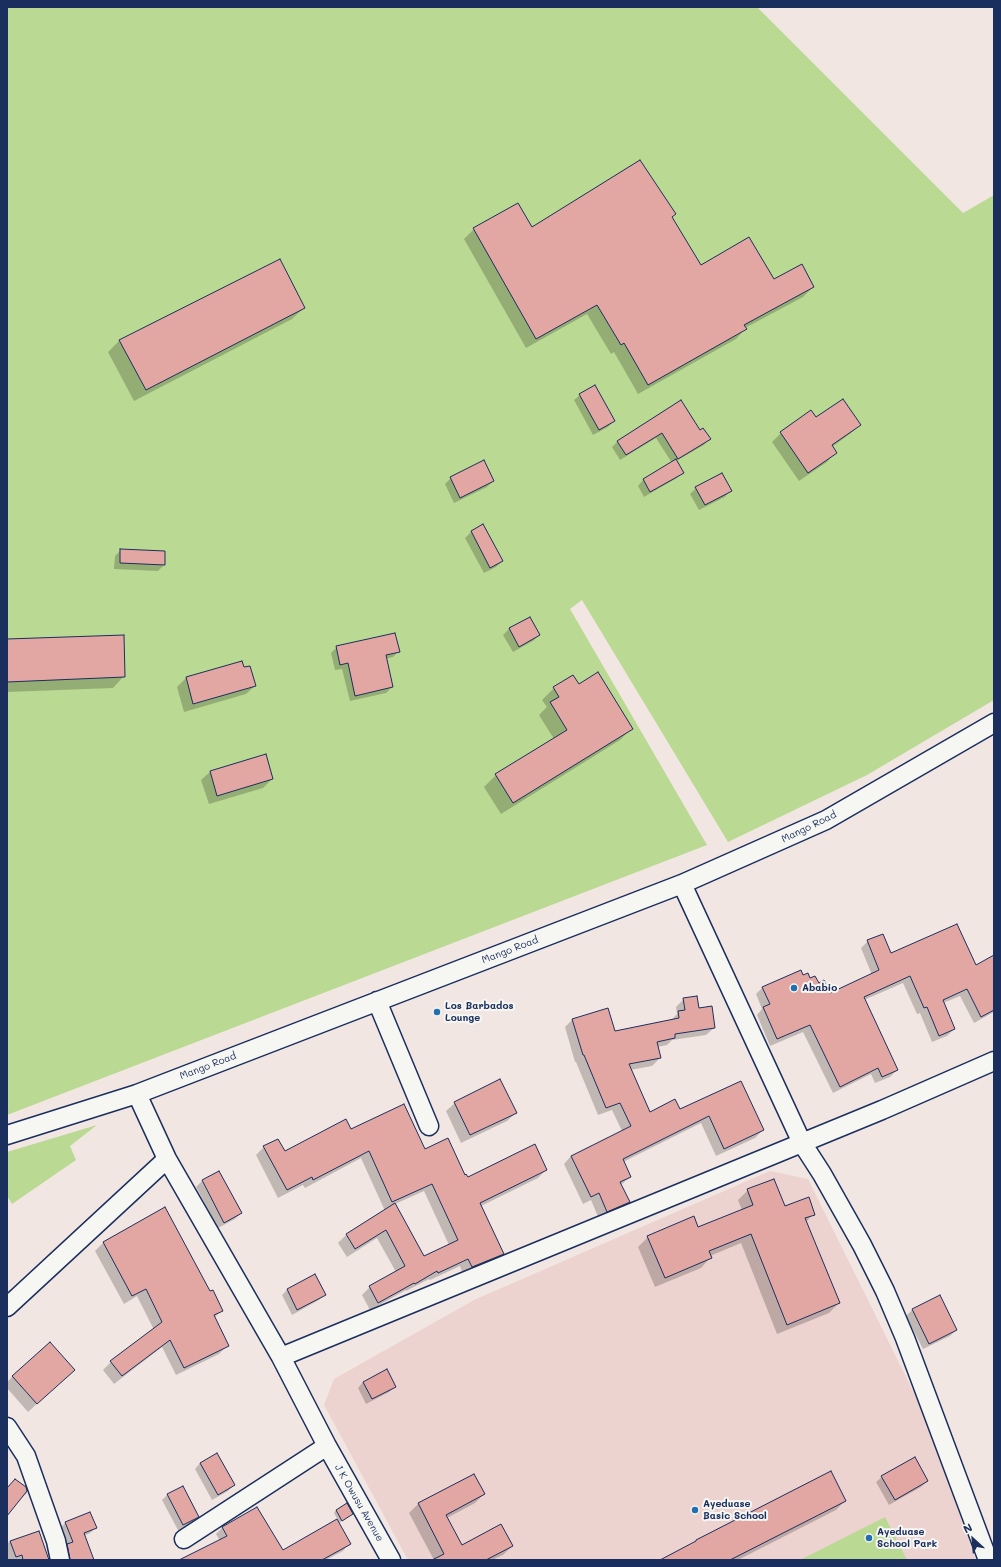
<!DOCTYPE html>
<style>
body{margin:0}
#map{position:relative;width:1001px;height:1567px;overflow:hidden;background:#f2e6e2;font-family:Mali,sans-serif}
canvas{display:block}
.frame{position:absolute;inset:0;border:8px solid #1b2f5e;pointer-events:none}
.north{position:absolute;left:953px;top:1519px;width:40px;height:40px;-webkit-text-stroke:3px #f6f6f2;paint-order:stroke;rotate:334deg;font-size:11px;font-weight:700;line-height:16px;text-align:center;color:#1b2f5e}
.north::after{content:'';display:block;margin:auto;width:14px;height:18px;background:#1b2f5e;clip-path:polygon(50% 0,100% 100%,50% 72%,0 100%)}
</style>
<div id="map">
<canvas width="1001" height="1567"></canvas>
<div class="frame"></div>
<div class="north">N</div>
</div>
<script>
const g = document.querySelector('canvas').getContext('2d');
g.lineJoin = 'round';
function paint(path, color) { g.fillStyle = color; g.fill(path, 'evenodd'); }
const toPath = rows => new Path2D(rows.map(r => 'M' + r).join(''));
function stroke(path, color, width, dash) { g.strokeStyle = color; g.lineWidth = width; g.lineCap = dash ? 'butt' : 'round'; g.setLineDash(dash || []); g.stroke(path); }
function write(font, color, halo, rows, align = 'center') {
  g.font = font + ' Mali,sans-serif'; g.lineWidth = 4; g.setLineDash([]); g.textBaseline = 'middle'; g.strokeStyle = halo; g.fillStyle = color; for (const [text, x, y, turn = 0] of rows) {
    g.save(); g.translate(x, y); g.rotate((+turn || 0) * Math.PI / 180); g.textAlign = isNaN(turn) ? turn : align; if (halo) g.strokeText(text, 0, 0); g.fillText(text, 0, 0); g.restore();
  }
}
paint(toPath([
 [770,1171,808,1179,920,1405,976,1560,408,1560,324,1405,334,1379,474,1300]
]), '#edd3cf');
paint(toPath([
 [7,7,757,7,963,213,994,195,994,700,867,775,728,842,582,600,570,609,707,845,7,1115],
 [97,1125,70,1146,76,1160,12,1204,7,1196,7,1152],
 [885,1517,907,1560,800,1560]
]), '#bad992');
paint(toPath([
 [671,218,701,266,813,287,803,297,745,328,745,329,736,339,638,394,614,352,611,354,587,314,526,348,464,239,474,229,532,229],
 [304,308,292,319,134,401,108,352,120,340],
 [580,395,614,421,608,427,593,435,574,400],
 [680,402,700,431,709,439,704,445,676,461,683,472,677,478,644,497,638,486,643,480,672,463,656,438,620,460,612,447,617,442],
 [816,419,860,425,851,433,832,447,835,453,827,462,799,481,772,442,781,433],
 [451,478,493,481,487,487,454,503,445,484],
 [696,488,730,491,725,497,699,510,690,494],
 [483,526,502,561,496,567,484,573,465,538,471,532],
 [121,550,164,565,158,571,114,569,115,556],
 [529,618,539,635,533,641,513,652,503,635,509,629],
 [7,640,124,676,113,688,7,692],
 [337,647,399,651,393,657,385,659,392,687,386,693,350,701,342,669,335,670,331,653],
 [241,663,243,669,255,686,246,694,184,712,177,687,186,678],
 [579,686,632,728,620,740,501,814,484,787,496,775,554,739,539,715,547,707,542,700,554,688],
 [210,772,272,779,263,788,209,804,201,780],
 [868,941,891,955,975,966,994,956,994,1012,974,1023,960,996,943,1003,954,1029,947,1036,932,1042,920,1013,917,1014,903,983,864,1000,897,1070,890,1077,875,1083,871,1074,833,1093,803,1032,770,1046,757,1015,762,1009,756,994,763,987,802,977,818,984,829,994,872,975,861,948],
 [684,999,698,1009,714,1028,706,1035,672,1040,667,1045,657,1047,660,1058,652,1066,630,1070,649,1113,680,1110,741,1082,763,1130,755,1138,716,1156,701,1123,623,1162,630,1177,621,1185,628,1202,621,1210,599,1219,591,1200,583,1204,564,1164,571,1156,622,1131,612,1110,598,1115,576,1062,575,1062,565,1027,572,1020,614,1033,671,1020,677,1014,676,1007],
 [455,1103,516,1113,507,1121,461,1143,446,1111],
 [350,1130,425,1150,467,1178,546,1170,538,1178,481,1206,503,1254,495,1262,463,1275,460,1266,430,1280,429,1279,406,1291,406,1290,370,1310,362,1295,370,1287,396,1272,377,1238,347,1257,338,1243,346,1235,385,1211,361,1158,305,1188,303,1185,278,1198,256,1155,264,1147,284,1152],
 [424,1191,449,1245,423,1257,395,1204],
 [219,1172,241,1213,235,1219,218,1228,196,1187,202,1181],
 [748,1190,784,1207,813,1214,806,1222,839,1303,829,1313,777,1334,741,1243,710,1256,710,1258,701,1268,655,1287,638,1247,648,1237,698,1228,742,1210,738,1200],
 [165,1209,209,1293,221,1311,214,1318,227,1346,219,1354,176,1375,162,1347,114,1384,103,1370,111,1362,154,1330,137,1296,124,1304,95,1251,103,1243],
 [287,1290,325,1294,319,1300,292,1315,282,1295],
 [939,1297,956,1330,950,1336,923,1349,906,1316,912,1310],
 [13,1376,65,1378,28,1412,7,1388,7,1382],
 [363,1382,395,1387,389,1392,366,1404,358,1388],
 [200,1463,234,1485,228,1491,212,1500,195,1469],
 [474,1475,484,1494,475,1503,447,1518,461,1546,512,1546,503,1555,492,1560,434,1560,409,1513,418,1504],
 [882,1477,927,1481,921,1487,889,1505,876,1482],
 [15,1480,25,1488,27,1493,16,1503,7,1514,7,1488],
 [168,1494,197,1516,192,1522,178,1530,162,1500],
 [845,1501,836,1510,738,1560,660,1560],
 [336,1510,352,1514,339,1523,349,1544,343,1551,326,1560,193,1560,220,1541,216,1534,222,1528,282,1552,338,1520,334,1513],
 [65,1523,96,1528,90,1533,84,1536,93,1560,70,1560,66,1550,67,1548,60,1529],
 [39,1532,49,1560,7,1560,7,1543]
]), '#0003');
const building = toPath([
 [640,160,676,214,672,217,701,265,749,237,774,279,802,264,814,287,744,325,747,329,648,385,624,343,621,345,597,305,536,339,473,228,518,203,532,227,640,160],
 [280,259,305,308,146,390,119,340,280,259],
 [595,385,615,421,599,430,579,394,595,385],
 [843,399,861,425,832,445,837,453,808,473,780,432,811,410,816,417,843,399],
 [681,400,700,430,703,428,711,439,678,459,662,433,626,455,617,441,681,400],
 [676,459,684,473,650,492,643,479,676,459],
 [484,460,494,481,460,498,450,477,484,460],
 [722,473,732,491,705,505,695,487,722,473],
 [483,524,503,561,490,568,471,531,483,524],
 [120,549,165,551,165,565,120,563,120,549],
 [530,617,540,635,519,647,509,628,530,617],
 [395,633,400,652,386,655,393,687,355,696,348,663,340,665,336,646,395,633],
 [124,635,125,677,7,682,7,639,124,635],
 [242,661,244,667,250,666,256,686,193,704,186,677,242,661],
 [598,672,633,729,513,803,495,774,567,730,550,702,559,697,553,687,573,675,579,684,598,672],
 [266,754,273,779,217,796,210,771,266,754],
 [957,924,976,965,994,955,994,1010,981,1017,967,989,943,1000,955,1029,939,1036,927,1007,924,1008,910,976,864,997,898,1070,882,1077,878,1068,840,1087,810,1025,777,1039,763,1007,770,1004,762,987,801,970,803,975,808,973,810,978,815,976,819,983,824,980,830,993,879,970,867,940,883,934,891,953,957,924],
 [697,996,699,1008,712,1006,715,1028,675,1034,675,1038,657,1042,661,1058,629,1064,650,1112,675,1099,680,1109,741,1081,764,1130,724,1149,709,1116,623,1159,631,1177,620,1182,630,1202,607,1212,599,1193,591,1197,571,1156,631,1126,620,1103,606,1108,584,1055,583,1055,572,1019,608,1008,615,1031,679,1018,678,1011,685,1010,683,998,697,996],
 [500,1079,517,1113,470,1135,454,1102,500,1079],
 [404,1104,425,1149,448,1138,465,1175,466,1174,468,1177,535,1144,547,1170,480,1203,504,1254,472,1267,468,1259,438,1273,437,1271,415,1284,414,1283,378,1303,369,1286,405,1266,386,1230,355,1249,346,1234,395,1203,424,1256,458,1240,432,1184,392,1202,369,1151,313,1180,312,1177,287,1190,263,1146,278,1139,285,1151,346,1119,351,1129,404,1104],
 [219,1171,242,1213,224,1223,202,1180,219,1171],
 [774,1179,785,1206,809,1197,815,1215,805,1218,840,1303,787,1325,751,1234,709,1251,712,1258,665,1278,647,1236,694,1216,698,1227,753,1205,747,1189,774,1179],
 [165,1207,210,1291,213,1290,223,1311,214,1315,229,1346,184,1368,170,1340,122,1376,110,1361,162,1322,146,1289,132,1296,103,1242,165,1207],
 [315,1274,326,1295,297,1310,287,1289,315,1274],
 [940,1295,957,1330,929,1344,912,1309,940,1295],
 [50,1342,75,1370,37,1404,12,1376,50,1342],
 [387,1369,396,1387,372,1399,363,1382,387,1369],
 [217,1453,235,1485,218,1495,200,1463,217,1453],
 [915,1457,928,1481,895,1500,881,1476,915,1457],
 [831,1471,846,1501,730,1560,660,1560,696,1541,696,1540,831,1471],
 [474,1474,485,1494,446,1515,462,1545,501,1524,513,1546,486,1560,432,1560,444,1554,418,1503,474,1474],
 [15,1479,26,1487,27,1491,7,1516,7,1488,15,1479],
 [183,1486,199,1517,183,1525,167,1494,183,1486],
 [347,1503,353,1514,342,1521,336,1510,347,1503],
 [257,1507,283,1550,337,1519,351,1544,322,1560,179,1560,227,1536,222,1527,257,1507],
 [90,1512,97,1528,84,1533,94,1560,70,1560,67,1544,73,1542,65,1522,90,1512],
 [39,1531,49,1560,23,1560,22,1555,16,1557,10,1541,39,1531]
]);
paint(building, '#e2a7a3');
stroke(building, '#1b2f5e', 1);
const minor = toPath([
 [682,884,802,1143,822,1174,862,1245,885,1291,905,1338,988,1560],
 [377,1001,429,1126],
 [137,1094,167,1159,281,1357,327,1446,391,1560],
 [7,1135,137,1094,682,884,826,820,994,723],
 [7,1307,167,1159],
 [281,1357,882,1110,994,1061],
 [7,1427,26,1456,56,1541,60,1560],
 [184,1539,327,1446]
]);
stroke(minor, '#1b2f5e', 21);
stroke(minor, '#f6f6f2', 18);
for (const [x, y, r, color] of [
 [794,988,4,"#1f6fb2"],
 [437,1012,4,"#1f6fb2"],
 [695,1510,4,"#1f6fb2"],
 [869,1538,4,"#1f6fb2"]
]) { const dot = new Path2D(); dot.arc(x, y, r, 0, 2 * Math.PI); g.fillStyle = color; g.fill(dot); stroke(dot, '#f6f6f2', 1.5); }
write('10px', '#1b2f5e', '#f6f6f2', [
 ["Mango Road",809,827,-26],
 ["Mango Road",510,950,-21],
 ["Mango Road",208,1066,-21],
 ["J K Owusu Avenue",359,1503,60]
]);
write('bold 10px', '#1b2f5e', '#f6f6f2', [
 ["Ababio",802,988],
 ["Los Barbados",445,1006],
 ["Lounge",445,1018],
 ["Ayeduase",703,1504],
 ["Basic School",703,1516],
 ["Ayeduase",877,1532],
 ["School Park",877,1544]
], 'left');
</script>
